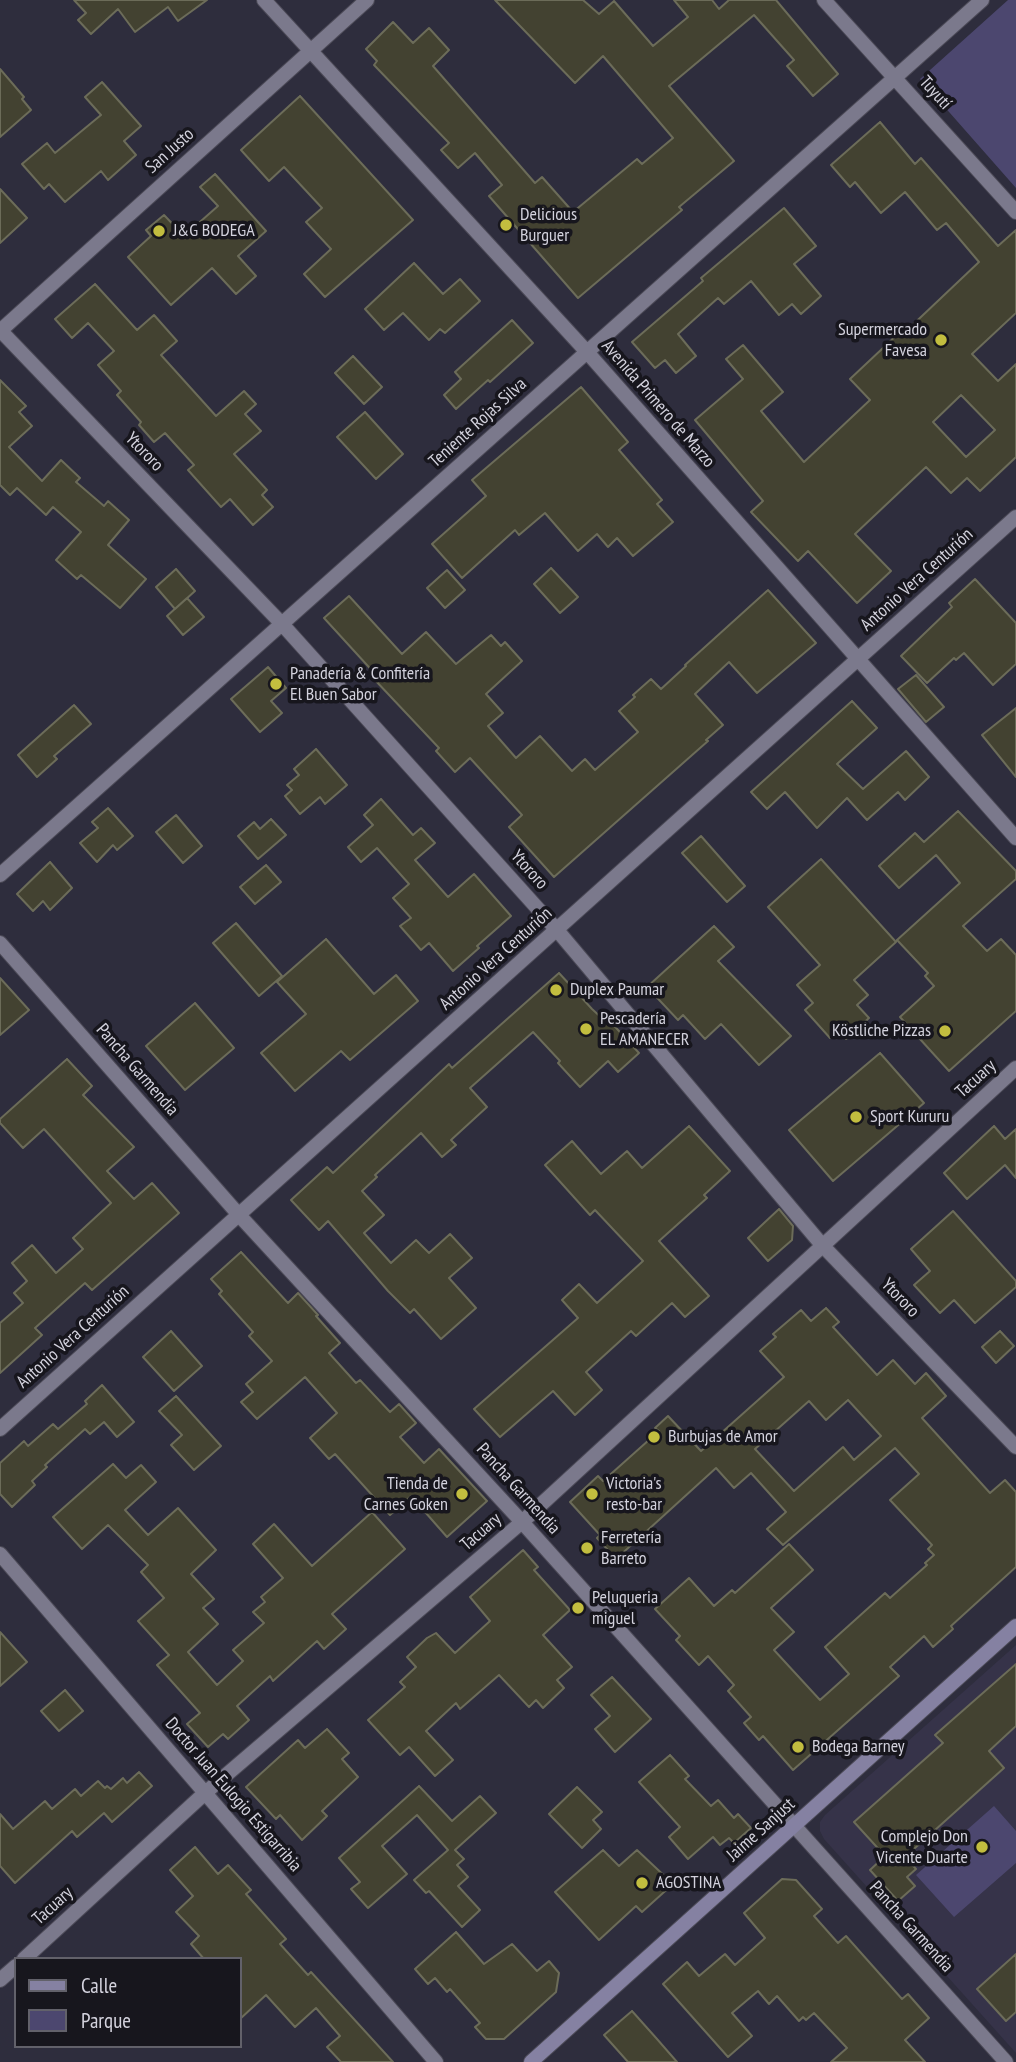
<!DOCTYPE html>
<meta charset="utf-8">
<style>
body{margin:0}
#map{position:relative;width:1016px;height:2062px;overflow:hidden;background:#2e2d3d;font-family:"PT Sans Narrow",sans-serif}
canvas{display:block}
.legend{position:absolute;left:14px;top:1957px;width:228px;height:91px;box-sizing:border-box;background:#17161d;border:2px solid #62616a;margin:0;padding:9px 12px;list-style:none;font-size:21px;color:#d3d2dd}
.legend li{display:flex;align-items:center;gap:14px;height:35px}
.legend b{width:35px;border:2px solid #62616a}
</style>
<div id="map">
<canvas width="1016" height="2062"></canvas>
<ul class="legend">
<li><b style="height:9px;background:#8581a2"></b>Calle</li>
<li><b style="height:19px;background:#4c476f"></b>Parque</li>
</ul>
</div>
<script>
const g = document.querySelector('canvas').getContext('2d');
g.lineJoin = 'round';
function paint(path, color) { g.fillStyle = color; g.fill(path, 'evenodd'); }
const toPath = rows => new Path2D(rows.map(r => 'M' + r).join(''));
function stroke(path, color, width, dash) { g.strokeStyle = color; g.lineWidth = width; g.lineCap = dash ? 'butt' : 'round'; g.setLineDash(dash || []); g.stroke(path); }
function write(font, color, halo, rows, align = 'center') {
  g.font = font + ' "PT Sans Narrow",sans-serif'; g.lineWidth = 7; g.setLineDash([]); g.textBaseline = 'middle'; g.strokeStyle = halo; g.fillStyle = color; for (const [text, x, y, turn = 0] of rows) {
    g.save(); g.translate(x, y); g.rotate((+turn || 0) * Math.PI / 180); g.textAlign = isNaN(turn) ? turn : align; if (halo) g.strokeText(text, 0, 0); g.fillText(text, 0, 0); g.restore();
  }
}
paint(toPath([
 [1016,1645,1016,2053,824,1839,820,1831,820,1822,825,1815]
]), '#363349');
paint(toPath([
 [1008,0,1016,0,1016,188,920,79],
 [994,1806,1016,1831,1016,1863,954,1917,916,1875]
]), '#4c476f');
const building = toPath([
 [74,0,207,0,178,21,168,7,135,32,118,9,91,34,78,20,86,13,74,0],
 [495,0,583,0,599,14,614,1,653,46,688,17,674,0,712,0,719,9,729,0,776,0,838,74,813,96,787,66,794,60,754,15,669,86,734,161,679,207,682,210,578,298,489,196,502,185,475,153,458,168,441,150,449,143,374,65,377,61,366,49,393,22,413,43,429,28,449,50,433,66,535,183,542,177,573,212,637,159,642,164,673,138,603,56,575,83,495,0],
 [0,69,24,97,22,99,31,110,0,137,0,69],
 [102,82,141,126,124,141,136,155,108,180,101,171,65,202,49,184,44,189,22,164,47,143,55,153,101,115,85,97,102,82],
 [300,96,413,220,325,297,304,274,331,249,306,222,322,208,284,167,269,181,241,150,300,96],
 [880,122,915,164,921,158,998,246,1016,230,1016,313,972,354,998,381,1016,364,1016,457,980,491,967,478,951,493,926,467,855,534,891,571,857,603,808,551,798,561,751,512,763,501,695,420,743,379,726,359,743,345,783,392,761,411,804,462,870,400,850,379,900,332,903,334,979,262,946,223,937,230,905,192,881,213,855,182,850,187,831,165,880,122],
 [961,395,995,430,966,457,933,422,961,395],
 [215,174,266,231,238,256,256,276,236,294,212,268,171,305,128,257,151,236,146,230,164,215,184,236,218,206,200,187,215,174],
 [0,189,27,218,0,243,0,189],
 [784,208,816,246,794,264,821,296,801,314,792,304,779,315,751,281,724,304,718,298,678,334,696,356,676,373,665,360,655,368,632,342,703,281,701,278,784,208],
 [414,263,443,294,460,279,480,301,445,333,440,329,429,340,403,313,384,330,365,309,414,263],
 [95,284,137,330,154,315,177,341,161,355,216,416,244,391,256,404,245,414,261,431,234,454,267,490,262,495,273,507,253,525,230,499,221,507,188,470,194,465,165,433,154,442,139,425,141,422,117,395,121,391,98,365,114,351,88,323,72,338,55,319,95,284],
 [512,320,533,343,490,382,488,380,456,409,444,395,461,379,455,372,512,320],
 [353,356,382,387,364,404,335,373,353,356],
 [0,380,26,406,19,412,32,426,9,447,42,481,61,460,80,478,76,482,104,506,108,501,129,520,108,545,146,579,120,608,81,575,77,579,56,560,81,532,53,507,46,515,17,488,10,495,0,485,0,380],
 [581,387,628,442,619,450,662,500,657,504,673,522,633,556,617,538,608,547,597,534,578,551,545,513,519,535,515,530,462,578,432,544,486,496,472,480,581,387],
 [365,412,403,454,376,479,337,437,365,412],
 [551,568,578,597,560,613,534,584,551,568],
 [176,569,195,591,175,609,156,587,176,569],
 [447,570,465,590,445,608,427,588,447,570],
 [975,579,1016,623,1016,664,993,685,964,653,956,660,954,658,927,683,901,656,952,607,949,603,975,579],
 [768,590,816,643,757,693,729,662,695,694,723,725,706,740,708,741,554,877,509,827,522,815,470,758,455,772,436,751,439,748,374,679,377,676,324,618,349,596,402,654,426,632,456,664,491,635,501,646,505,642,522,661,486,694,503,713,488,726,516,758,540,736,572,771,585,759,595,770,638,732,619,711,635,697,633,695,651,679,661,689,686,666,685,665,768,590],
 [187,598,204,617,183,635,167,616,187,598],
 [268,667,286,688,271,701,282,713,260,732,231,699,268,667],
 [916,675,944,707,926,722,898,689,916,675],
 [852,701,877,728,837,764,863,789,906,751,929,777,905,800,898,792,867,820,847,798,817,828,785,792,767,809,751,792,852,701],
 [74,705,91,724,54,756,57,759,37,777,18,755,74,705],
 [1016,708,1016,777,982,735,1016,708],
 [316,749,347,785,325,804,320,797,300,814,285,796,292,790,287,785,299,775,294,769,316,749],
 [381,799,413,835,421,828,435,843,415,860,448,897,474,874,511,916,477,946,479,948,453,971,429,943,421,950,400,926,411,918,393,898,409,884,377,848,361,862,348,847,373,825,364,815,381,799],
 [108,808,133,836,117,850,113,845,97,862,80,843,98,828,92,822,108,808],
 [958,811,1016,871,1016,879,963,926,987,951,1001,939,1016,955,1016,1011,949,1071,900,1017,934,986,925,976,928,973,897,940,960,883,936,855,899,888,879,866,915,833,924,842,958,811],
 [176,815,202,846,183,863,156,832,176,815],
 [271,819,286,835,258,859,238,836,254,822,260,829,271,819],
 [701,836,745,886,727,902,682,853,701,836],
 [821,859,896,942,854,980,868,995,857,1005,869,1018,846,1039,838,1031,830,1038,805,1010,813,1003,797,985,820,965,768,907,821,859],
 [50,862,72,888,50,910,43,901,33,911,17,894,50,862],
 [266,865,281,882,255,904,240,887,266,865],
 [236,923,282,976,259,996,213,943,236,923],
 [714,926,734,947,718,961,791,1036,759,1065,721,1024,705,1039,683,1015,678,1020,647,987,714,926],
 [326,939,374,994,396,975,418,1001,350,1060,341,1051,295,1091,261,1053,306,1014,277,982,326,939],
 [559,973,592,1009,605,1021,608,1019,639,1053,618,1072,608,1061,580,1087,558,1063,560,1061,533,1032,470,1088,487,1107,451,1140,456,1145,442,1157,421,1133,375,1175,377,1177,362,1191,384,1215,364,1233,391,1263,416,1240,429,1253,450,1234,472,1258,449,1278,476,1308,441,1339,414,1309,410,1313,388,1291,328,1221,319,1230,291,1200,327,1167,333,1173,449,1064,452,1068,559,973],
 [0,978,29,1010,0,1035,0,978],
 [195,1003,234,1048,185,1090,146,1046,195,1003],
 [880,1053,924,1103,833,1181,789,1130,880,1053],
 [67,1059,92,1086,83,1095,134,1147,107,1171,134,1199,152,1183,179,1213,92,1290,85,1283,35,1328,42,1335,0,1373,0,1323,23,1303,14,1293,27,1281,12,1263,32,1245,56,1273,83,1249,73,1238,111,1203,44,1129,23,1148,0,1123,0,1119,67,1059],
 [689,1126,730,1171,704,1195,707,1198,659,1241,709,1296,685,1317,672,1303,636,1336,631,1331,586,1372,602,1390,575,1415,553,1391,500,1437,474,1409,578,1318,562,1300,579,1284,597,1303,643,1261,595,1210,590,1215,545,1165,572,1141,601,1174,627,1151,642,1168,689,1126],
 [994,1126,1005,1139,1016,1129,1016,1178,1005,1165,967,1199,944,1173,994,1126],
 [779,1209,793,1226,792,1240,768,1261,748,1238,779,1209],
 [953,1211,1016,1281,1016,1287,975,1323,954,1300,940,1313,914,1285,930,1271,911,1249,953,1211],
 [241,1252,288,1303,298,1293,318,1315,316,1316,340,1343,329,1353,356,1383,360,1380,390,1412,399,1404,416,1423,400,1437,424,1463,439,1449,487,1501,447,1537,411,1496,390,1515,335,1454,329,1459,310,1438,337,1413,305,1377,257,1419,241,1402,253,1392,246,1384,272,1361,249,1336,253,1332,219,1294,222,1291,211,1279,241,1252],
 [826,1308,839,1322,833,1327,877,1375,893,1360,915,1384,926,1373,946,1396,922,1418,990,1493,1005,1480,1016,1492,1016,1567,951,1626,953,1629,933,1647,924,1636,890,1667,899,1676,793,1770,763,1736,759,1740,744,1723,751,1717,728,1691,734,1685,708,1656,699,1665,676,1640,680,1636,655,1609,689,1578,714,1606,732,1590,735,1593,789,1544,813,1570,771,1608,794,1632,774,1650,820,1700,849,1674,825,1647,885,1593,890,1598,927,1565,925,1563,934,1555,928,1549,932,1545,890,1500,919,1474,895,1448,783,1545,767,1529,786,1512,751,1473,734,1488,716,1468,616,1559,597,1538,600,1535,570,1502,598,1476,603,1481,659,1431,655,1428,668,1416,701,1451,784,1377,760,1351,776,1337,773,1334,801,1310,811,1321,826,1308],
 [848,1400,881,1436,854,1460,843,1447,794,1491,755,1449,809,1401,826,1420,848,1400],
 [171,1331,202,1366,174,1391,143,1357,171,1331],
 [1000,1331,1014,1346,996,1363,982,1347,1000,1331],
 [102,1385,134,1422,117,1437,104,1422,90,1434,85,1429,45,1465,47,1467,32,1481,35,1485,12,1507,0,1494,0,1463,24,1441,28,1446,53,1424,58,1429,87,1404,85,1401,102,1385],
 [176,1396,221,1446,194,1470,171,1445,182,1435,159,1411,176,1396],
 [113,1464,126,1478,141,1465,156,1482,125,1510,148,1535,178,1508,216,1550,191,1574,214,1599,203,1608,218,1624,188,1652,217,1685,243,1661,233,1650,264,1623,253,1612,265,1602,261,1597,283,1578,253,1544,274,1524,312,1566,372,1512,405,1549,332,1614,346,1629,324,1649,317,1641,273,1681,270,1676,237,1706,249,1720,228,1739,223,1734,208,1747,187,1724,200,1713,157,1665,169,1655,138,1621,164,1598,141,1572,148,1565,108,1525,82,1549,53,1517,113,1464],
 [523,1550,538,1567,534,1570,570,1610,543,1635,572,1667,557,1680,564,1688,543,1708,536,1700,529,1707,499,1675,460,1709,456,1703,426,1731,453,1760,435,1776,409,1747,400,1755,368,1720,405,1687,400,1682,416,1667,407,1657,427,1638,436,1633,455,1653,490,1621,470,1597,523,1550],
 [0,1632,27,1662,0,1686,0,1632],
 [1016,1664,1016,1726,989,1751,1004,1768,905,1857,916,1869,907,1877,915,1886,898,1901,870,1870,885,1856,854,1822,943,1743,935,1735,1016,1664],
 [612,1677,651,1719,615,1752,595,1729,610,1716,591,1695,612,1677],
 [65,1690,83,1711,59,1731,41,1711,65,1690],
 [327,1729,349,1753,342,1759,358,1777,322,1811,327,1816,302,1840,280,1815,276,1819,246,1787,298,1740,305,1748,327,1729],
 [670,1755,689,1776,685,1779,711,1806,718,1800,734,1818,738,1814,751,1828,734,1843,729,1838,720,1845,713,1837,688,1859,669,1837,680,1827,639,1782,670,1755],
 [139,1772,152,1786,112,1822,104,1813,77,1837,72,1831,15,1883,0,1866,0,1814,13,1829,45,1801,52,1809,75,1789,81,1796,98,1781,105,1788,107,1786,111,1789,123,1778,127,1783,139,1772],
 [419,1786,452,1821,480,1796,496,1813,455,1850,464,1859,457,1865,468,1877,458,1886,480,1910,462,1927,429,1891,426,1893,414,1880,448,1850,417,1815,382,1846,407,1874,368,1908,351,1889,360,1882,339,1858,419,1786],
 [577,1787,602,1812,593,1820,601,1829,582,1848,549,1814,577,1787],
 [195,1847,218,1874,228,1865,251,1890,246,1894,286,1939,280,1944,308,1975,311,1972,393,2062,341,2062,327,2047,340,2036,316,2008,295,2027,266,1995,240,2019,240,1959,204,1959,191,1944,199,1936,176,1912,193,1896,170,1870,195,1847],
 [603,1850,619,1866,637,1850,673,1884,642,1912,636,1906,599,1940,555,1892,603,1850],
 [782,1879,796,1880,822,1909,814,1916,838,1943,846,1936,902,1999,908,1994,929,2018,905,2040,925,2062,831,2062,847,2048,814,2013,806,2020,803,2017,799,2021,777,1996,769,2004,758,1991,732,2013,752,2036,728,2057,663,1984,687,1962,699,1976,725,1954,735,1965,765,1938,744,1913,782,1879],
 [456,1932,484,1964,512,1944,537,1971,549,1961,559,1973,556,1992,504,2039,486,2039,475,2027,480,2023,450,1989,447,1992,435,1978,428,1984,415,1969,456,1932],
 [1016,1954,1016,2012,1006,2021,977,1989,1016,1954],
 [632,2011,657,2039,677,2062,628,2062,604,2035,632,2011]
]);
paint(building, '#434231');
stroke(building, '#6c6c59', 2);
const street = toPath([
 [264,0,587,352,1016,838],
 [824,0,1016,212],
 [0,330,282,624,557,930,822,1245,1016,1447],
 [0,331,367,0],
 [0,875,982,0],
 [0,943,239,1215,522,1522,1006,2062],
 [0,1429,1016,517],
 [0,1554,436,2062],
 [24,1959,205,1793,522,1522,1016,1068],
 [0,1980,16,1966]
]);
const secondary = toPath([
 [531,2062,1016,1626]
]);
stroke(street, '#4c4a57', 16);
stroke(secondary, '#4c4a57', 16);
stroke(street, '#7b798c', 14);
stroke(secondary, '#8581a2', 14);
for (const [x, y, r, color] of [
 [506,225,7,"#c2bd3f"],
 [159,231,7,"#c2bd3f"],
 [941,340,7,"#c2bd3f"],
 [276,684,7,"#c2bd3f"],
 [556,990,7,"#c2bd3f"],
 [586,1029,7,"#c2bd3f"],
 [945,1031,7,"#c2bd3f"],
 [856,1117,7,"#c2bd3f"],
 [654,1437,7,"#c2bd3f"],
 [462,1494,7,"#c2bd3f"],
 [592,1494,7,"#c2bd3f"],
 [587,1548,7,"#c2bd3f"],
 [578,1608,7,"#c2bd3f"],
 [798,1747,7,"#c2bd3f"],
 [982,1847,7,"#c2bd3f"],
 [642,1883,7,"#c2bd3f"]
]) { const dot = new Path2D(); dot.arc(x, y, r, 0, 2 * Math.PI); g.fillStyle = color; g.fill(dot); stroke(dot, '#17161d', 2.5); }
write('18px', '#d3d2dd', '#17161d', [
 ["Tuyutí",935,93,48],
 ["San Justo",170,151,-42],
 ["Avenida Primero de Marzo",658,404,49],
 ["Teniente Rojas Silva",478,423,-42],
 ["Ytororo",144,452,46],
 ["Antonio Vera Centurión",917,580,-42],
 ["Ytororo",529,870,48],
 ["Antonio Vera Centurión",496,959,-42],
 ["Pancha Garmendia",137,1070,49],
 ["Tacuary",976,1079,-42],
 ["Ytororo",900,1298,46],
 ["Antonio Vera Centurión",73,1337,-42],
 ["Pancha Garmendia",518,1489,48],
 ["Tacuary",481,1532,-41],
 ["Doctor Juan Eulogio Estigarribia",233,1795,49],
 ["Jaime Sanjust",761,1830,-42],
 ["Tacuary",53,1906,-42],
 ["Pancha Garmendia",911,1927,48]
]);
write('18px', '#d3d2dd', '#17161d', [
 ["Delicious",520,215],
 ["Burguer",520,236],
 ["J&G BODEGA",173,231],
 ["Supermercado",927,330,"right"],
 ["Favesa",927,351,"right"],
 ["Panadería & Confitería",290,674],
 ["El Buen Sabor",290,695],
 ["Duplex Paumar",570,990],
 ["Pescadería",600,1019],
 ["EL AMANECER",600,1040],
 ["Köstliche Pizzas",931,1031,"right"],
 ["Sport Kururu",870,1117],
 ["Burbujas de Amor",668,1437],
 ["Tienda de",448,1484,"right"],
 ["Carnes Goken",448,1505,"right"],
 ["Victoria's",606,1484],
 ["resto-bar",606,1505],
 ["Ferretería",601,1538],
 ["Barreto",601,1559],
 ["Peluqueria",592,1598],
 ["miguel",592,1619],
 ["Bodega Barney",812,1747],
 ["Complejo Don",968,1837,"right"],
 ["Vicente Duarte",968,1858,"right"],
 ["AGOSTINA",656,1883]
], 'left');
</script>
